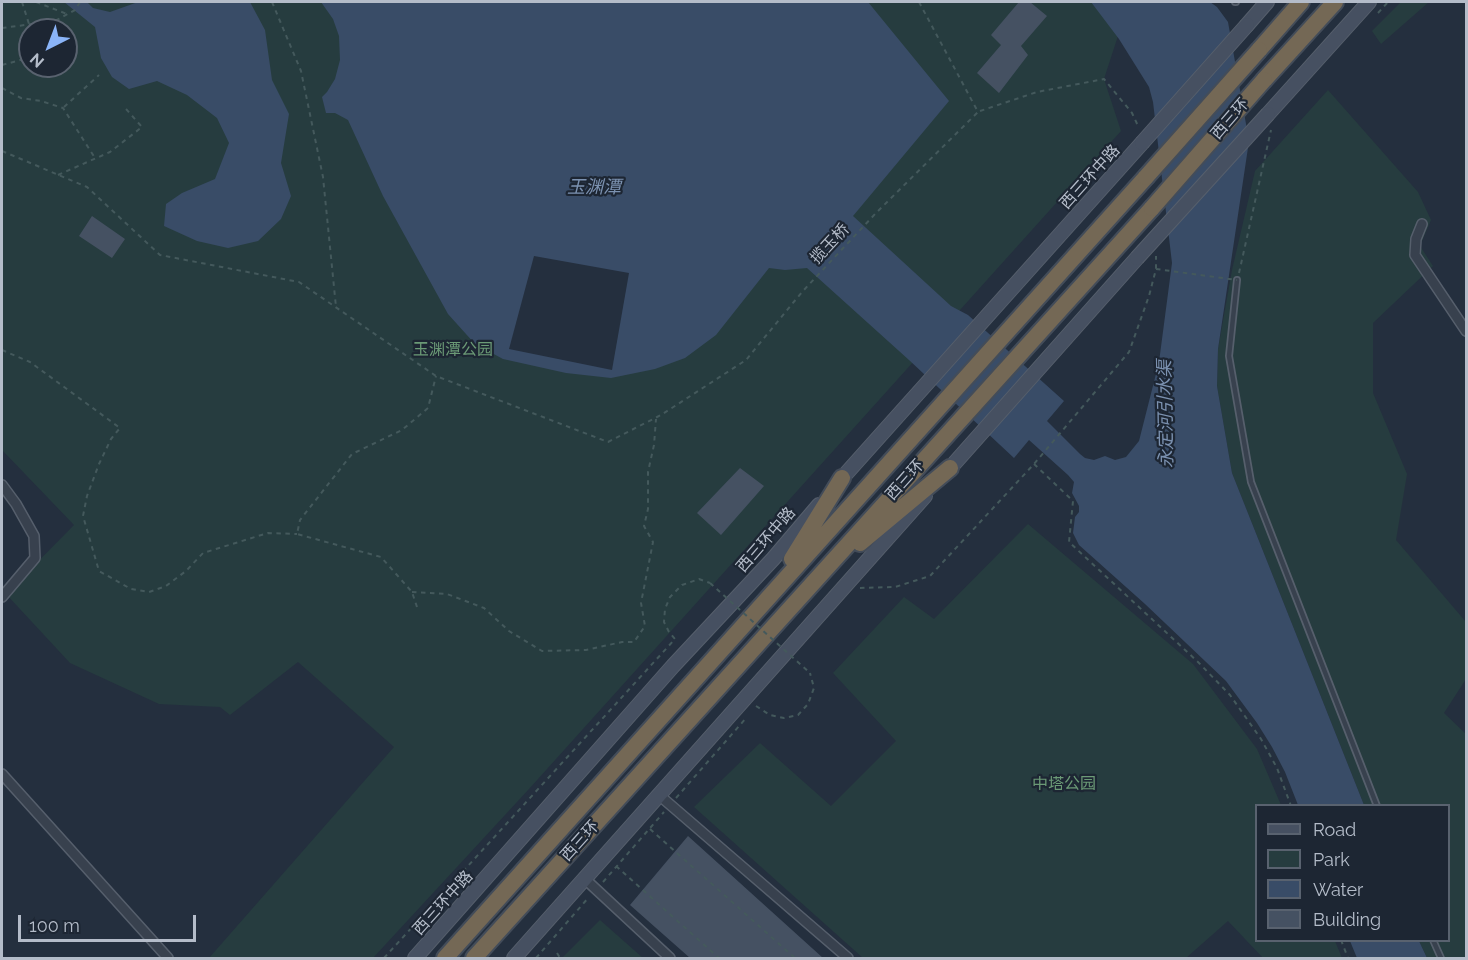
<!DOCTYPE html>
<meta charset="utf-8">
<style>
body{margin:0}
#map{position:relative;width:1468px;height:960px;overflow:hidden;background:#242f3e;font-family:Raleway,sans-serif}
canvas{display:block}
.frame{position:absolute;inset:0;border:3px solid #b4bcc9;pointer-events:none}
.legend{position:absolute;left:1255px;top:804px;width:195px;height:138px;box-sizing:border-box;background:#1d2633;border:2px solid #59626f;margin:0;padding:8px 10px;list-style:none;font-size:18px;color:#b4bcc9}
.legend li{display:flex;align-items:center;gap:12px;height:30px}
.legend b{width:30px;border:2px solid #59626f}
.north{position:absolute;left:18px;top:18px;width:60px;height:60px;box-sizing:border-box;background:#1d2633;border:2px solid #59626f;border-radius:50%;rotate:222deg;font-size:16px;font-weight:700;line-height:24px;text-align:center;color:#b4bcc9}
.north::after{content:'';display:block;margin:auto;width:21px;height:27px;background:#8ab4f8;clip-path:polygon(50% 0,100% 100%,50% 72%,0 100%)}
.scale{position:absolute;left:18px;top:915px;width:178px;height:27px;box-sizing:border-box;border:3px solid #b4bcc9;border-top:0;padding-left:8px;font-size:18px;line-height:21px;white-space:nowrap;color:#b4bcc9;-webkit-text-stroke:4px #1d2633;paint-order:stroke}
</style>
<div id="map">
<canvas width="1468" height="960"></canvas>
<div class="frame"></div>
<ul class="legend">
<li><b style="height:8px;background:#465061"></b>Road</li>
<li><b style="height:16px;background:#263c3f"></b>Park</li>
<li><b style="height:16px;background:#394c67"></b>Water</li>
<li><b style="height:16px;background:#455162"></b>Building</li>
</ul>
<div class="north">N</div>
<div class="scale">100 m</div>
</div>
<script>
const g = document.querySelector('canvas').getContext('2d');
g.lineJoin = 'round';
function paint(path, color) { g.fillStyle = color; g.fill(path, 'evenodd'); }
const toPath = rows => new Path2D(rows.map(r => 'M' + r).join(''));
function stroke(path, color, width, dash) { g.strokeStyle = color; g.lineWidth = width; g.lineCap = dash ? 'butt' : 'round'; g.setLineDash(dash || []); g.stroke(path); }
function write(font, color, halo, rows, align = 'center') {
  g.font = font + ' Raleway,"Noto Sans SC",sans-serif'; g.lineWidth = 4.5; g.setLineDash([]); g.textBaseline = 'middle'; g.strokeStyle = halo; g.fillStyle = color; for (const [text, x, y, turn = 0] of rows) {
    g.save(); g.translate(x, y); g.rotate((+turn || 0) * Math.PI / 180); g.textAlign = isNaN(turn) ? turn : align; if (halo) g.strokeText(text, 0, 0); g.fillText(text, 0, 0); g.restore();
  }
}
paint(toPath([
 [2,2,1129,2,1104,79,1121,131,529,789,373,958,209,958,394,747,298,662,230,715,220,707,159,704,70,663,6,594,74,525,2,450],
 [30,30,66,30,66,66,30,66],
 [1401,2,1429,2,1381,44,1372,31],
 [1328,90,1418,192,1431,220,1420,246,1433,266,1373,323,1373,393,1407,474,1396,540,1466,622,1466,679,1444,713,1466,734,1466,958,1427,958,1419,941,1448,940,1448,806,1364,805,1232,473,1217,386,1218,349,1232,270,1255,171],
 [1028,524,1193,664,1257,749,1281,805,1256,806,1256,940,1335,941,1342,958,1263,958,1228,921,1186,958,863,958,694,807,760,743,831,806,896,741,833,673,904,597,934,619],
 [600,920,643,958,562,958]
]), '#263c3f');
paint(toPath([
 [64,2,87,2,93,8,110,12,138,2,250,2,265,30,272,80,289,114,281,163,291,196,281,219,258,241,228,248,197,241,164,226,166,204,182,193,215,179,229,143,217,118,187,95,157,81,129,89,112,77,101,58,95,27],
 [321,2,868,2,949,101,853,216,951,306,968,315,1064,401,1047,421,1080,454,1085,458,1094,460,1105,456,1115,460,1126,457,1139,441,1159,362,1172,263,1153,102,1149,87,1119,39,1091,2,1210,2,1217,7,1228,22,1249,141,1218,349,1217,386,1232,473,1364,805,1298,805,1285,772,1272,747,1257,723,1226,681,1145,604,1079,545,1073,533,1075,517,1079,512,1079,506,1072,493,1074,482,1068,475,1029,440,1014,458,909,360,807,268,785,270,769,268,716,335,685,358,655,369,611,378,566,373,503,359,475,344,448,314,383,196,348,120,335,113,326,113,322,97,327,92,335,79,340,60,339,36,333,19],
 [1350,941,1419,941,1427,958,1357,958]
]), '#394c67');
paint(toPath([
 [534,256,629,273,612,370,509,349]
]), '#242f3e');
paint(toPath([
 [1019,2,1030,2,1047,16,1021,46,1028,55,999,93,977,73,1001,45,991,35],
 [92,216,125,239,112,258,79,236],
 [740,468,764,486,721,535,697,513],
 [688,836,823,958,690,958,630,905]
]), '#455162');
const lane = toPath([
 [1235,2,1236,2],
 [1237,280,1229,356,1251,482,1377,806],
 [1433,940,1441,958]
]);
const street = toPath([
 [1422,224,1416,239,1415,255,1466,331],
 [2,485,16,504,34,536,35,558,2,597],
 [2,774,168,958],
 [659,795,848,958],
 [585,879,670,958]
]);
const secondary = toPath([
 [1247,25,1267,2],
 [1268,114,1369,2],
 [944,475,1137,258],
 [835,486,1142,143],
 [415,958,673,666,773,559,819,505],
 [514,958,925,496]
]);
const highway = toPath([
 [1259,50,1301,2],
 [1264,80,1335,2],
 [860,543,950,468],
 [792,559,842,478],
 [445,958,1146,177],
 [474,958,1152,208]
]);
stroke(lane, '#565f6c', 8);
stroke(street, '#565f6c', 12);
stroke(secondary, '#565f6c', 16);
stroke(highway, '#434c59', 20);
stroke(toPath([
 [22,2,29,24,30,34],
 [36,2,67,14],
 [272,2,301,71,323,177,336,307],
 [1378,13,1388,2],
 [2,28,55,21,75,10,80,2],
 [2,65,28,58,30,48],
 [2,88,21,98,41,101,63,108,95,158],
 [64,107,99,75],
 [980,111,1037,92,1104,79,1132,113,1139,128],
 [2,151,87,187,160,255,299,282,436,376,608,442,661,415,746,360,802,292,876,213,978,112,919,2],
 [58,175,110,152,142,127,126,109],
 [1239,273,1271,130],
 [2,350,30,362,120,428,111,439,99,464,87,496,83,516,99,571,131,589,149,592,166,586,186,571,203,553,268,533,297,534],
 [1034,464,1073,501,1069,542,1198,662,1230,695,1261,739,1277,768,1291,806],
 [860,588,895,587,930,576,1034,464,1129,352,1149,296,1156,269,1156,256],
 [412,592,447,594,484,608,509,631,542,651,586,650,622,642,634,642,645,626,641,603,653,542,644,526,648,509,648,472,654,445,656,419],
 [417,607,412,592,381,557,297,534,300,520,352,454,402,430,428,408,436,376],
 [756,706,770,715,784,718,798,715,808,704,814,688,810,673],
 [676,798,747,717],
 [650,829,795,958],
 [616,866,719,958],
 [603,882,664,812],
 [1341,940,1348,958],
 [557,953,560,958],
 [384,958,675,639,669,632,664,622,665,609,670,597,682,585,699,579,710,583],
 [536,958,589,897]
]), '#44595c', 2, [4.5, 4.5]);
stroke(lane, '#38414e', 4.5);
stroke(street, '#38414e', 9);
stroke(secondary, '#465061', 14);
stroke(highway, '#746855', 16);
const secondaryBridge = toPath([
 [1142,143,1247,25],
 [1137,258,1268,114]
]);
const highwayBridge = toPath([
 [1146,177,1259,50],
 [1152,208,1264,80]
]);
stroke(secondaryBridge, '#565f6c', 16, []);
stroke(highwayBridge, '#434c59', 20, []);
stroke(toPath([
 [1156,269,1237,280],
 [710,583,810,673]
]), '#44595c', 2, [4.5, 4.5]);
stroke(secondaryBridge, '#465061', 14);
stroke(highwayBridge, '#746855', 16);
write('16px', '#b4bcc9', '#1d2633', [
 ["西三环",1230,119,-49],
 ["西三环中路",1090,177,-48],
 ["揽玉桥",830,244,-47],
 ["西三环",905,480,-48],
 ["西三环中路",766,540,-49],
 ["西三环",580,841,-48],
 ["西三环中路",443,903,-48]
]);
write('16px', '#6b9a76', '#1d2633', [
 ["玉渊潭公园",453,350],
 ["中塔公园",1064,784]
]);
write('italic 18px', '#7c92b1', '#1d2633', [
 ["玉渊潭",594,188],
 ["永定河引水渠",1166,414,-91]
]);
</script>
